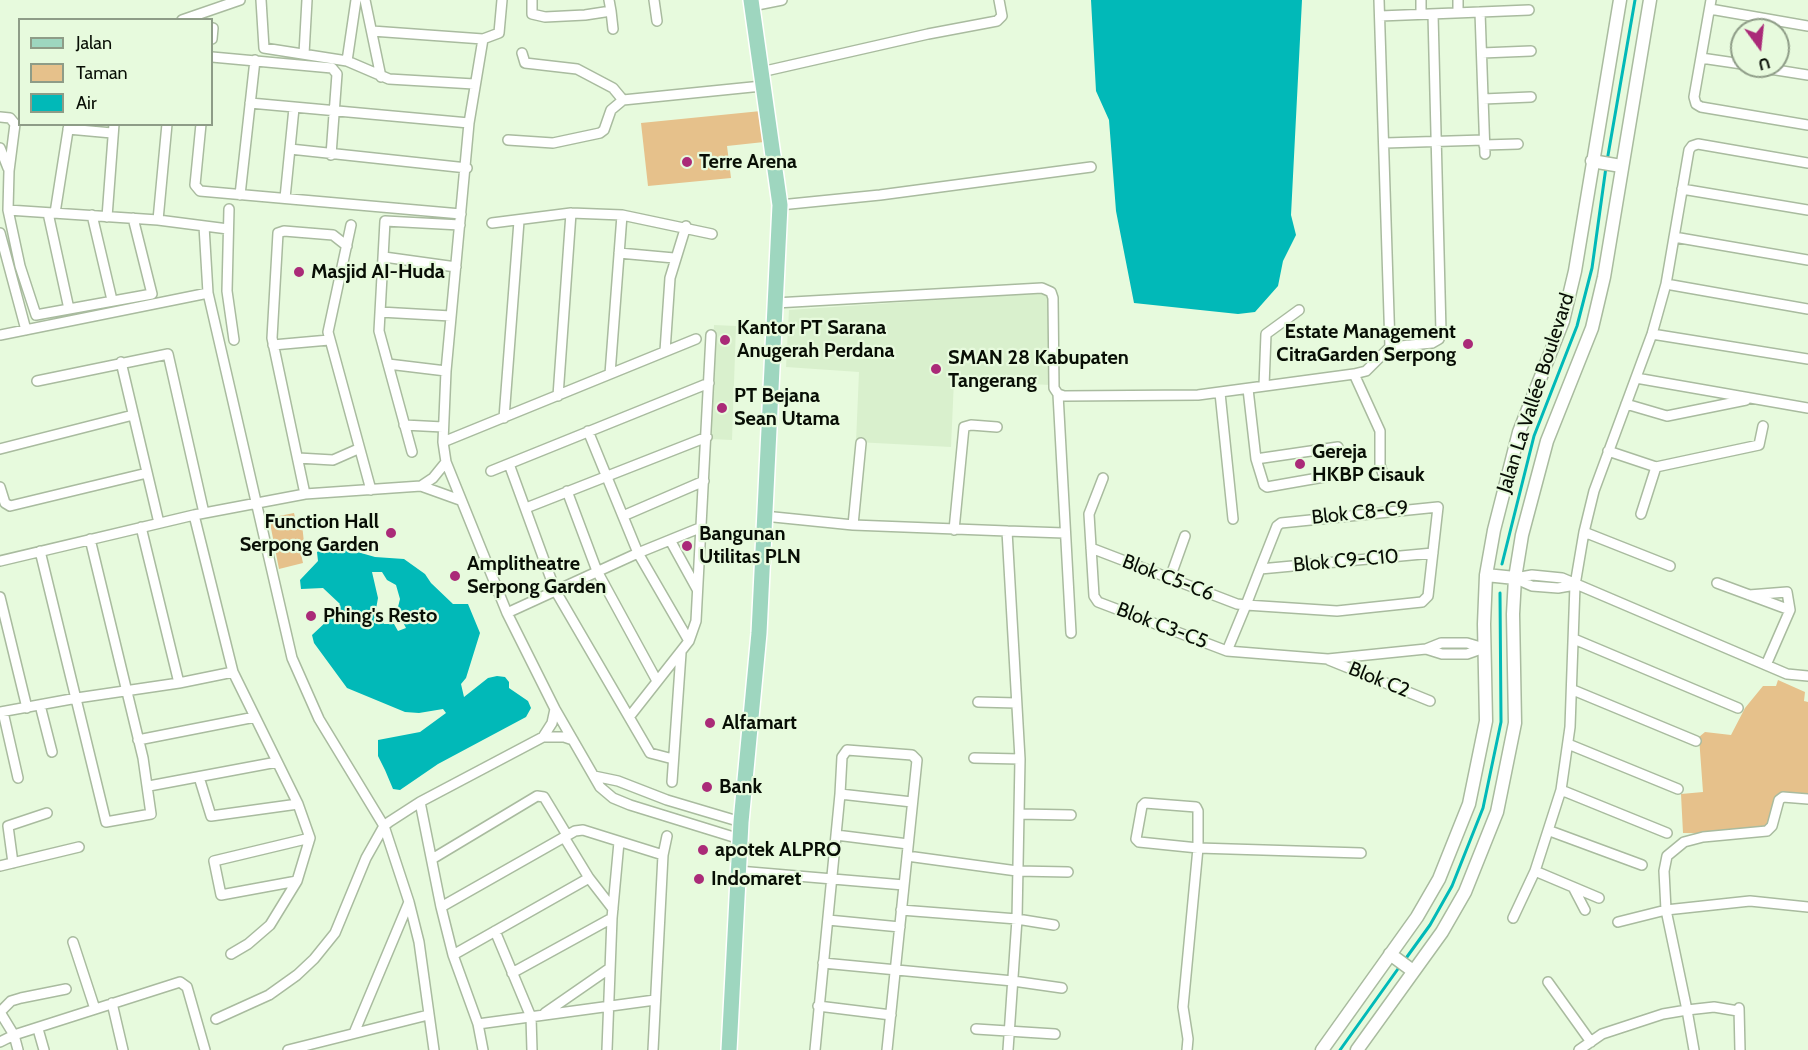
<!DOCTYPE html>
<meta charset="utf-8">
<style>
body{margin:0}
#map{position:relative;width:1808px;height:1050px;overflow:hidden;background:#e7fadd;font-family:Cabin,sans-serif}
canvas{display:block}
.legend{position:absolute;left:18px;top:18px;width:195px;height:108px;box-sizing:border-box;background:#e7fadd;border:2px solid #8e9c87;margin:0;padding:8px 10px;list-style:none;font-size:18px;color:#080e05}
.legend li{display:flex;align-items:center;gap:12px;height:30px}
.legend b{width:30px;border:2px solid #8e9c87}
.north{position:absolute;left:1730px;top:18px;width:60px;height:60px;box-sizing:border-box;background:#e7fadd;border:2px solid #8e9c87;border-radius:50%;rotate:165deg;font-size:16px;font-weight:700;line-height:24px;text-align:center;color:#080e05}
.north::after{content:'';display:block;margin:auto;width:21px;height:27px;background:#aa2a78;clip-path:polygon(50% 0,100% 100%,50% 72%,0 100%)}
</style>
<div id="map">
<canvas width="1808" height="1050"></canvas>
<ul class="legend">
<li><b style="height:8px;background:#9ed6bf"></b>Jalan</li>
<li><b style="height:16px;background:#e6c18b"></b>Taman</li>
<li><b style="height:16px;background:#01b9b8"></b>Air</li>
</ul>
<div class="north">U</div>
</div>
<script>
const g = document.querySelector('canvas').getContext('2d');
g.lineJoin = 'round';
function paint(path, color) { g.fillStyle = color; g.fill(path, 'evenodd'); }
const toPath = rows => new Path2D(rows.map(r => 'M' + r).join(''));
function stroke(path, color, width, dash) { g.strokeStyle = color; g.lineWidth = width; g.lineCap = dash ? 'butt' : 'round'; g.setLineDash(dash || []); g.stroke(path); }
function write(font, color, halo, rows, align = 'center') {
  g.font = font + ' Cabin,sans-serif'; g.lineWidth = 4.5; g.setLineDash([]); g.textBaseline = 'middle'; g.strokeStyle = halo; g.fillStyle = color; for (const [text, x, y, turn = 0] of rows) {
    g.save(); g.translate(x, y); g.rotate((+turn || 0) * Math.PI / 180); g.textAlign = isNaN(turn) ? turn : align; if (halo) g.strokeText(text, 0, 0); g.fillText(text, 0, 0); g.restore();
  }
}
paint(toPath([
 [1041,293,1052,299,1050,385,954,380,951,447,856,442,859,372,786,367,789,310],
 [714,325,736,326,732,440,710,439]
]), '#d9f0cd');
paint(toPath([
 [761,111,764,142,727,146,731,178,648,186,641,123],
 [294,513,297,525,302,524,305,552,301,554,303,563,279,569,269,518],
 [1778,680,1805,692,1804,701,1808,702,1808,798,1779,796,1767,834,1683,833,1681,794,1703,792,1699,737,1705,732,1731,735,1745,708,1763,686,1776,686]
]), '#e6c18b');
paint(toPath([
 [1091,0,1302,0,1291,215,1296,235,1283,261,1278,286,1255,312,1238,314,1134,303,1116,211,1109,120,1096,91],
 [346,543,354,551,375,557,404,559,425,574,431,583,453,604,468,604,480,633,466,678,461,684,464,697,488,678,497,676,505,677,509,682,509,688,528,701,531,708,526,717,438,764,400,790,393,789,385,770,378,756,378,740,420,732,446,713,443,709,419,713,405,712,347,688,314,643,312,635,327,621,340,604,323,588,301,589,300,580,318,561,317,552,332,544],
 [372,572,382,572,387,580,396,585,400,599,397,611,406,628,398,631,394,624,384,624,379,618,376,609,378,598]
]), '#01b9b8');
stroke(toPath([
 [1607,161,1635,0],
 [1502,564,1534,436,1577,326,1592,268,1606,167],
 [1404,961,1430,925,1452,886,1483,808,1501,722,1500,593],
 [1340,1050,1400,966]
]), '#01b9b8', 3);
const minor = toPath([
 [261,0,264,48,347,61,389,79,474,84],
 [365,0,381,77],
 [532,0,532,14,545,17,585,15,611,11,609,0],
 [654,0,657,21],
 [1379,0,1390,347],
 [1421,0,1421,14],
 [1458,0,1458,13],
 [1711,0,1694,97,1696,104,1701,107,1808,125],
 [752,6,782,0],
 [1710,9,1808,26],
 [611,11,613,29],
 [1480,12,1529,10],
 [1380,16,1480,12,1485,154],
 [182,20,240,0],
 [372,31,483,39,499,33,502,0],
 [212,39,213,28],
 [483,39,469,123,446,371,443,442,446,462,507,613,555,709,600,787,613,798,630,805,740,839],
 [522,53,525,63,577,69,613,88,623,100],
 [1482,53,1531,51],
 [304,54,307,0],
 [212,57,332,68,337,74,331,155],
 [1701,58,1742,64],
 [347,61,356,0],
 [1751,66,1808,75],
 [761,72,928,34,997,21,1002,16,999,0],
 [1483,99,1531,97],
 [250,103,469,123],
 [0,117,10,118,15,124,9,171,8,210,20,266,36,315,152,294,133,218],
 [201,124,195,185,200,191,461,214],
 [68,129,112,133],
 [508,140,553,143,600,133,604,130,611,110,623,100,762,86],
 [1385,143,1484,140],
 [1484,145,1518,144],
 [0,148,8,168],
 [290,149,467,168],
 [1682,189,1808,210],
 [240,195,255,60],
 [285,198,294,108],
 [780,205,880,195,1091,167],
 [229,209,227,291,234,340],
 [8,210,158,220,228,229],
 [48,213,69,309],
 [55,213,69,124],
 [92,215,112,300],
 [107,217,114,124],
 [158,220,167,124],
 [492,223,571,213,622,215,712,234],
 [351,225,328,332,371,490],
 [204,226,208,293,292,658,319,719,384,826,409,902,419,942,434,1050],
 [0,233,26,330],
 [1674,237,1808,260],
 [619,253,674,258],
 [384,257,456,267],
 [1666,284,1808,309],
 [775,303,1042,288,1051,292,1053,298,1054,388,1058,394,1064,396,1198,395,1354,374,1366,371,1390,347,1432,343,1439,339,1441,332,1433,14],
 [380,312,451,316],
 [1652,334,1808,359],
 [0,335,208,293],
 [273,345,329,340],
 [665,351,670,278,686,226],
 [121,362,159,523],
 [388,364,446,371],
 [610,374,622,215],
 [1354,374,1380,431,1380,465,1383,474],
 [1636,378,1808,408],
 [37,381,168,354,204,513],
 [1264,386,1266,334,1299,310],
 [1248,389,1256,459,1264,485,1267,487,1324,477],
 [1220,393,1233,519],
 [1058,394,1071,633],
 [558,396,571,213],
 [1626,404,1667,416,1746,400],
 [504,418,519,221],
 [404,425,443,427],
 [588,431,638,553,689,641],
 [443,442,696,339],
 [0,449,133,415],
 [1608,451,1656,467,1759,445,1763,426],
 [412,452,379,331,385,221,460,225],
 [298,458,333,460,358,449],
 [1256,459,1338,447],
 [509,464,555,590,650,753,673,759],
 [491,471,709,383],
 [1103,478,1089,514,1094,596,1098,602,1227,651,1328,659,1426,649,1441,643,1467,643,1484,648],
 [421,486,433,478,446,462],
 [0,487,5,503,10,506,147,473],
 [567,491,597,571,657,681],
 [305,494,272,338,278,233,284,231,333,235,347,246],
 [526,508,707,437],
 [1641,514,1656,467],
 [194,515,233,672,298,804,310,838,297,881,270,925,248,944,231,954],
 [623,516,704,481],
 [764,516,853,525,1007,531,1020,759,1017,919,1008,1050],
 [853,525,861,443],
 [141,527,179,683,233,672],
 [954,530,964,427,971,425,997,427],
 [1007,531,1064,533],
 [1584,532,1670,566],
 [670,540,697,589],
 [1091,548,1237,604,1246,605,1337,611,1422,602,1428,596,1438,507,1281,523,1277,526,1260,569,1246,605,1227,651],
 [40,551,106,822,151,814,143,758,90,539],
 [0,561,194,515,305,494,421,486,460,500],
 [1260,569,1433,553],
 [1170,578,1185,536],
 [1515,578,1532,575,1562,578,1787,674,1808,676],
 [1516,579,1532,586,1558,588,1575,585],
 [1717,583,1790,610],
 [1749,595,1787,592,1790,610,1766,665],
 [0,597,27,708],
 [507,613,638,553,702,527],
 [1574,639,1738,708],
 [1426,649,1442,654,1467,654,1484,648],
 [1329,660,1430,701],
 [1573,690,1696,741],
 [978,702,1016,703],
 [40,705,52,752],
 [0,712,77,698,179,683],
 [3,712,18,778],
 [630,716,689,641,696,621,711,335],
 [543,737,552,723,555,709],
 [138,740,255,717],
 [1568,744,1678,789],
 [974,758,1020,759],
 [594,776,618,781,667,800,741,822],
 [199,777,211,816,298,804],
 [672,782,681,653],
 [149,786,277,762],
 [1561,790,1667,833],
 [840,794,912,802],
 [420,802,441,907,453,955,478,1024,483,1050],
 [1019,814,1071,815],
 [1550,831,1642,865],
 [836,835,908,844],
 [564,837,589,878,613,909],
 [907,856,1017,871,1068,872],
 [432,859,537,796,544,797,567,835],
 [13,863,8,826,47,813],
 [0,866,79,847],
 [738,871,904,885],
 [1535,871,1599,898],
 [297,881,221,895,214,861,310,838],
 [1573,887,1585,910],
 [441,907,575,831,583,830,663,855],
 [901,910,1017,919,1054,925],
 [1513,918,1535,871,1561,790,1570,727,1575,585,1584,532,1594,491,1652,334,1666,284,1689,150,1692,146,1698,144,1808,163],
 [828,920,900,927],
 [1618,922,1666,910,1750,901,1808,907],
 [495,931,531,1017,532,1050],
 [73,942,95,1009],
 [453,955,589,878],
 [823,963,1013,981,1062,988],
 [512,973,612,918],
 [1548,982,1591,1042],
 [112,1003,123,1050],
 [818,1006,891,1015],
 [1739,1008,1740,1050],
 [1738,1011,1714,1007,1687,1010,1666,910,1664,871,1667,856,1684,842,1703,837,1767,831,1772,826,1779,800,1783,797,1808,799],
 [0,1012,11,1001,21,998,66,989],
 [0,1012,14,1035,18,1050],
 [545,1013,610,968],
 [216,1019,269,995,297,975,314,959,335,933,366,858,384,826,389,822,420,802,543,737,564,737,573,740],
 [478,1024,655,1000],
 [38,1029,44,1050],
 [976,1029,1055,1034],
 [354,1033,409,902],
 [0,1042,14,1035,180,982,187,987,205,1050],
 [288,1050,428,1015],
 [607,1050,612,918,619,842],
 [653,1050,663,855,667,836],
 [815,1050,840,794,842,757,847,750,912,755,917,760,887,1050],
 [1187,1050,1188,1039,1183,1007,1198,848,1198,811,1196,807,1145,803,1142,806,1136,839,1139,842,1198,848,1361,853],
 [1579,1050,1602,1034,1663,1014,1687,1010,1694,1050]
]);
const tertiary = toPath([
 [1592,161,1621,166],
 [1486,575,1515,578],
 [1390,954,1413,971],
 [1322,1050,1417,917,1439,879,1469,804,1486,721,1484,624,1486,575,1494,530,1519,432,1563,321,1575,271,1620,0],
 [1357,1050,1442,932,1465,892,1497,812,1515,723,1513,614,1515,578,1522,535,1547,441,1592,328,1604,277,1650,0]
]);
const primary = toPath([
 [729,1050,741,822,759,633,780,205,751,0]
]);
stroke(minor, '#a9bb9f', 12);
stroke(tertiary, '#a9bb9f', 15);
stroke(primary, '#fff', 18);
stroke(minor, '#fff', 9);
stroke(tertiary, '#fff', 12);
stroke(primary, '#9ed6bf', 15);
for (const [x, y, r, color] of [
 [687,162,6,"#aa2a78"],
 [299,272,6,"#aa2a78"],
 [725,340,6,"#aa2a78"],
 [1468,344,6,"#aa2a78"],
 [936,369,6,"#aa2a78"],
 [722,408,6,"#aa2a78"],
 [1300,464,6,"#aa2a78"],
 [391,533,6,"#aa2a78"],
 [687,546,6,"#aa2a78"],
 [455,576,6,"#aa2a78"],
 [311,616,6,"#aa2a78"],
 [710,723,6,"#aa2a78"],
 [707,787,6,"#aa2a78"],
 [703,850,6,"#aa2a78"],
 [699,879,6,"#aa2a78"]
]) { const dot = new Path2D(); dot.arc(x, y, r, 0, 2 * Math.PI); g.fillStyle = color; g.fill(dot); stroke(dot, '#e7fadd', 2); }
write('bold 20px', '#080e05', '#e7fadd', [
 ["Terre Arena",699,162],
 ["Masjid AI-Huda",311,272],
 ["Kantor PT Sarana",737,328],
 ["Anugerah Perdana",737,351],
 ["Estate Management",1456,332,"right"],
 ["CitraGarden Serpong",1456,355,"right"],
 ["SMAN 28 Kabupaten",948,358],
 ["Tangerang",948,381],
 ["PT Bejana",734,396],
 ["Sean Utama",734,419],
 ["Gereja",1312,452],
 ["HKBP Cisauk",1312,475],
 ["Function Hall",379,522,"right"],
 ["Serpong Garden",379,545,"right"],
 ["Bangunan",699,534],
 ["Utilitas PLN",699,557],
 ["Amplitheatre",467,564],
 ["Serpong Garden",467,587],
 ["Phing's Resto",323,616],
 ["Alfamart",722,723],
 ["Bank",719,787],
 ["apotek ALPRO",715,850],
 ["Indomaret",711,879]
], 'left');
write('20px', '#080e05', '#e7fadd', [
 ["Jalan La Vallée Boulevard",1536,393,-72],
 ["Blok C8-C9",1360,513,-6],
 ["Blok C9-C10",1346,561,-5],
 ["Blok C5-C6",1168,578,21],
 ["Blok C3-C5",1162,626,21],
 ["Blok C2",1379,680,22]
]);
</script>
